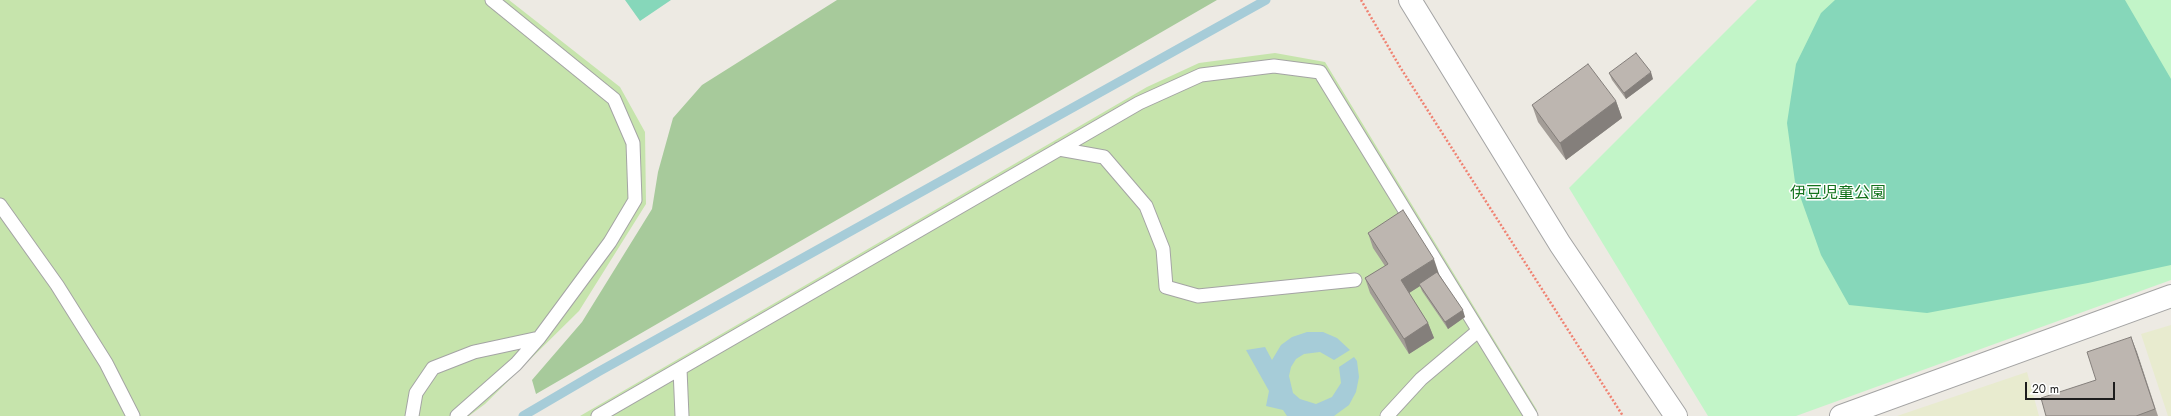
<!DOCTYPE html>
<meta charset="utf-8">
<style>
body{margin:0}
#map{position:relative;width:2171px;height:416px;overflow:hidden;background:#edeae3;font-family:Jost,sans-serif}
canvas{display:block}
.scale{position:absolute;left:2025px;top:382px;width:90px;height:18px;box-sizing:border-box;border:2px solid #1d1d1d;border-top:0;padding-left:5px;font-size:12px;line-height:14px;white-space:nowrap;color:#1d1d1d;-webkit-text-stroke:3px #fff;paint-order:stroke}
</style>
<div id="map">
<canvas width="2171" height="416"></canvas>
<div class="scale">20 m</div>
</div>
<script>
const g = document.querySelector('canvas').getContext('2d');
g.lineJoin = 'round';
function paint(path, color) { g.fillStyle = color; g.fill(path, 'evenodd'); }
const toPath = rows => new Path2D(rows.map(r => 'M' + r).join(''));
function stroke(path, color, width, dash) { g.strokeStyle = color; g.lineWidth = width; g.lineCap = dash ? 'butt' : 'round'; g.setLineDash(dash || []); g.stroke(path); }
function write(font, color, halo, rows, align = 'center') {
  g.font = font + ' Jost,"Noto Sans JP",sans-serif'; g.lineWidth = 3; g.setLineDash([]); g.textBaseline = 'middle'; g.strokeStyle = halo; g.fillStyle = color; for (const [text, x, y, turn = 0] of rows) {
    g.save(); g.translate(x, y); g.rotate((+turn || 0) * Math.PI / 180); g.textAlign = isNaN(turn) ? turn : align; if (halo) g.strokeText(text, 0, 0); g.fillText(text, 0, 0); g.restore();
  }
}
paint(toPath([
 [2171,325,2171,416,2168,416,2141,334],
 [2027,372,2039,416,1897,416]
]), '#e8ebcf');
paint(toPath([
 [0,0,509,0,620,87,645,132,646,204,579,311,485,404,469,416,0,416],
 [1275,53,1325,62,1537,410,1536,416,580,416,1147,87,1199,63]
]), '#c6e4ac');
paint(toPath([
 [837,0,1217,0,536,394,532,380,582,322,652,209,658,172,673,118,702,85]
]), '#a7ca9b');
paint(toPath([
 [1757,0,2171,0,2171,280,1796,416,1708,416,1569,188]
]), '#c2f5c8');
paint(toPath([
 [625,0,671,0,640,21],
 [1835,0,2125,0,2171,79,2171,265,2088,283,1927,313,1849,305,1821,255,1795,182,1787,123,1796,64,1821,13]
]), '#86d7ba');
paint(toPath([
 [1307,332,1323,332,1337,338,1350,350,1334,360,1320,352,1304,354,1296,359,1291,367,1289,376,1293,393,1300,399,1316,404,1332,397,1341,383,1339,367,1354,357,1357,361,1359,377,1356,392,1349,405,1334,416,1287,416,1283,410,1266,406,1269,391,1246,350,1265,347,1272,360,1281,345,1292,337]
]), '#a6ccd8');
stroke(toPath([
 [523,416,598,372,1266,0]
]), '#a6ccd8', 9);
const service = toPath([
 [1059,149,1104,157,1146,206,1163,249,1166,287,1198,296,1355,280],
 [0,205,57,285,106,363,133,416],
 [680,369,682,416],
 [412,416,416,393,433,368,474,352,539,338],
 [457,416,516,364,539,338,610,242,635,200,633,143,614,99,492,0],
 [598,416,1139,103,1201,75,1274,66,1320,72,1531,416],
 [1387,416,1421,379,1478,331]
]);
const minor = toPath([
 [1410,0,1560,244,1676,416],
 [1841,416,2171,296]
]);
stroke(service, '#a4a4a4', 15);
stroke(minor, '#a4a4a4', 24);
stroke(toPath([
 [1361,0,1400,67,1623,416]
]), '#f08272', 2.5, [2, 2]);
stroke(service, '#fff', 13);
stroke(minor, '#fff', 22);
paint(toPath([
 [1609,73,1653,79,1626,99,1612,80],
 [1616,101,1622,118,1566,160,1538,122,1532,105],
 [1368,233,1439,274,1465,317,1448,329,1422,291,1420,286,1409,293,1428,323,1434,338,1409,354,1370,293,1365,278,1385,266,1373,248],
 [2131,337,2158,416,2046,416,2096,380]
]), '#a39d97');
paint(toPath([
 [1651,72,1653,79,1626,99,1624,93],
 [1616,101,1622,118,1566,160,1560,143],
 [1434,259,1439,274,1421,286,1419,284,1420,286,1406,295,1401,280],
 [1463,310,1465,317,1448,329,1445,322],
 [1428,323,1434,338,1409,354,1404,339],
 [2131,337,2137,352,2158,416]
]), '#847f7b');
const building = toPath([
 [1636,53,1651,72,1624,93,1609,73,1636,53],
 [1588,64,1616,101,1560,143,1532,105,1588,64],
 [1403,210,1434,259,1401,280,1428,323,1404,339,1365,278,1388,264,1368,233,1403,210],
 [1437,272,1463,310,1445,322,1419,284,1437,272],
 [2131,337,2155,409,2136,416,2046,416,2041,398,2096,380,2087,352,2131,337]
]);
paint(building, '#bdb6b0');
stroke(building, '#847f7b', 1);
write('16px', '#13731d', '#fff', [
 ["伊豆児童公園",1838,194]
]);
</script>
